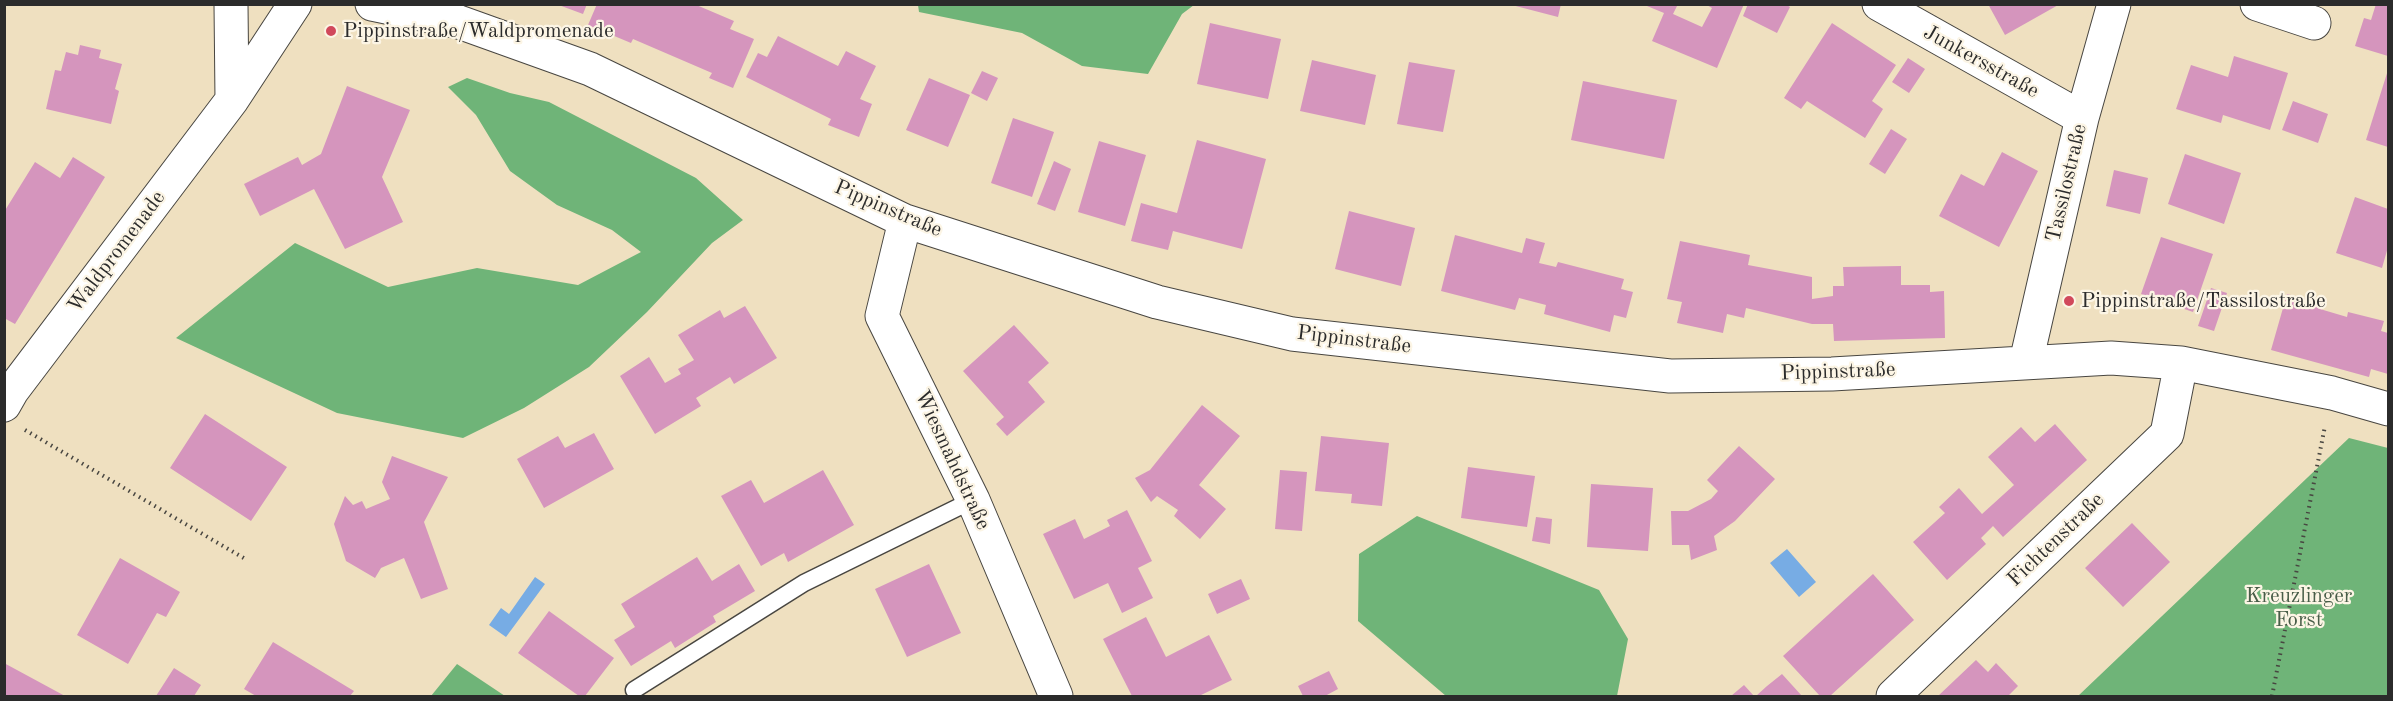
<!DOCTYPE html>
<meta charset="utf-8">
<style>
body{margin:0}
#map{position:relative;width:2393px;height:701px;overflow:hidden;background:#efe0c0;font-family:"Old Standard TT",serif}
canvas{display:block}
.frame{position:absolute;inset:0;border:6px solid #2b2b2b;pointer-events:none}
</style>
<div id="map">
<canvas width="2393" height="701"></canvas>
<div class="frame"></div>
</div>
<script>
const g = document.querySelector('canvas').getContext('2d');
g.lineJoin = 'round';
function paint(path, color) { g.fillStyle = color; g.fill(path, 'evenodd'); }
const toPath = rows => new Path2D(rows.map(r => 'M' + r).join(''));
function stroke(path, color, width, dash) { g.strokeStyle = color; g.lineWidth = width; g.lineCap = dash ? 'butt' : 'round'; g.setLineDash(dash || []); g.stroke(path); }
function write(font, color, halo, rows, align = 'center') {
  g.font = font + ' "Old Standard TT",serif'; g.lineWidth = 4.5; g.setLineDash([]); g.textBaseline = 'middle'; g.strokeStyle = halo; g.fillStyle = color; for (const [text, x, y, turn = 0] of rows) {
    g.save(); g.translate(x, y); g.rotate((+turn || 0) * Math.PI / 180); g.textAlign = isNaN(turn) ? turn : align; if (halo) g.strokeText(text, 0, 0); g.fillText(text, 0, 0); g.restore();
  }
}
paint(toPath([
 [918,5,918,4,1194,5,1182,14,1148,74,1082,66,1022,33,919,12],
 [467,78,510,93,549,102,696,178,743,220,712,243,647,312,589,367,524,408,463,438,337,413,176,338,295,243,388,287,477,268,578,285,641,252,612,230,557,205,510,171,476,115,448,87],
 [2349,438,2388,448,2388,696,2078,696],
 [1417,516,1599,590,1628,639,1617,696,1446,696,1358,621,1359,554],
 [457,664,505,696,431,696]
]), '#6fb478');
paint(toPath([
 [1787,549,1816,582,1799,597,1770,563],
 [535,577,545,584,506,637,489,625,501,608,509,614]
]), '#77ace4');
paint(toPath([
 [556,4,587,4,583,14],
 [597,4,694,4,734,21,730,29,754,39,733,88,709,78,712,73,633,39,631,43,588,25],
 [1508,4,1561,4,1558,17],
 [1648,4,1678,4,1673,14,1702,27,1712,8,1705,4,1744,4,1717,68,1652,41,1664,13,1647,6],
 [1748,4,1785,4,1790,7,1777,33,1743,16],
 [1988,4,2060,4,2005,35],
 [2376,4,2388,4,2388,56,2355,46,2364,18,2371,20],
 [1210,23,1281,39,1268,99,1197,84],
 [1832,23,1896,65,1872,101,1883,109,1865,138,1807,101,1801,109,1784,98],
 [778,36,838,66,846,51,876,66,860,99,872,104,859,137,828,125,831,119,746,77,758,53,767,57],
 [80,45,101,50,99,58,122,64,115,89,119,91,111,124,46,109,55,70,61,71,66,52,78,55],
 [2234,56,2288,73,2270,130,2223,115,2221,123,2176,109,2191,65,2228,77],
 [1908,58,1925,69,1909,93,1892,82],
 [1312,60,1376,75,1365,125,1300,111],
 [1409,62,1455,70,1443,132,1397,124],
 [2388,70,2388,147,2366,140],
 [982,71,998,78,987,101,971,93],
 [929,78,970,95,948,147,906,130],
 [1583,81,1677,100,1664,159,1571,140],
 [347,86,410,110,382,177,403,222,345,249,314,189,260,216,244,184,298,157,302,165,321,154],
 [2293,101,2328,114,2318,143,2282,130],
 [1013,118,1054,132,1032,197,991,183],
 [1891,129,1907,139,1885,174,1869,164],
 [1197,140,1266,159,1242,249,1173,231,1168,250,1131,241,1141,203,1177,213],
 [1099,141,1146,155,1125,226,1078,212],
 [2002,152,2038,171,1999,247,1939,216,1961,174,1984,186],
 [2185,154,2241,173,2224,224,2168,204],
 [73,157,105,177,15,324,4,318,4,212,35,162,60,178],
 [1054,161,1071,169,1055,211,1037,204],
 [2114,170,2148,178,2140,214,2106,206],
 [2355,197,2388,209,2388,247,2382,268,2336,253],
 [1349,211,1415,228,1401,286,1335,269],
 [1455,235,1522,253,1526,238,1545,243,1539,263,1556,267,1558,262,1624,279,1621,289,1633,292,1626,318,1614,315,1610,332,1544,314,1546,305,1519,298,1515,310,1441,291],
 [2161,237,2213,254,2193,312,2141,294],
 [1680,241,1750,255,1748,265,1812,277,1812,299,1833,296,1833,286,1844,286,1843,267,1901,266,1901,285,1930,285,1930,292,1944,291,1945,338,1834,341,1833,324,1812,324,1746,308,1744,318,1727,314,1723,333,1677,323,1682,302,1667,299],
 [2211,288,2227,293,2214,331,2198,326],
 [2287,294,2322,303,2320,309,2347,317,2348,312,2384,321,2381,331,2388,333,2388,374,2371,369,2369,377,2271,350],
 [745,306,777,358,734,384,730,377,696,398,701,406,655,434,620,376,649,357,665,383,681,374,678,369,694,360,678,335,720,310,724,318],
 [1014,325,1049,363,1028,382,1045,402,1007,436,996,424,1004,417,963,371],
 [1202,405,1240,436,1199,485,1226,509,1200,539,1174,516,1178,510,1157,496,1151,502,1135,478,1150,470],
 [205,414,287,467,251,521,170,468],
 [2055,424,2087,460,2003,537,1993,526,1981,538,1986,544,1947,580,1913,542,1945,513,1939,507,1959,488,1982,514,2014,485,1988,457,2021,427,2035,442],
 [594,433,614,469,544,508,517,459,558,436,565,448],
 [1321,436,1389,443,1382,506,1351,503,1352,494,1315,491],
 [1739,446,1775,479,1735,521,1714,536,1717,550,1691,560,1689,545,1672,545,1671,511,1688,511,1711,499,1718,491,1707,480],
 [392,456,448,477,424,522,448,589,421,599,404,558,381,568,375,578,346,561,334,524,345,496,353,505,362,501,366,509,390,499,382,482],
 [1468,467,1535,476,1527,527,1461,518],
 [823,470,854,525,788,562,784,553,761,566,721,496,751,480,764,503],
 [1280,470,1307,472,1302,531,1275,529],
 [1591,484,1653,488,1648,551,1587,547],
 [1127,510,1152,561,1138,568,1153,598,1122,613,1108,583,1074,599,1043,534,1075,519,1084,539,1110,526,1107,520],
 [1536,517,1552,519,1550,544,1532,541],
 [2132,523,2170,562,2123,607,2085,568],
 [697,557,712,581,739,564,755,591,713,616,716,622,675,648,671,641,631,666,614,640,635,627,621,604],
 [120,558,180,592,166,617,157,613,128,664,77,635],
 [929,564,961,633,907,657,875,589],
 [1873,574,1914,620,1830,696,1820,696,1783,656],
 [1241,579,1250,599,1217,614,1208,594],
 [549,611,614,658,585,696,579,696,518,653],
 [1146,617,1166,657,1209,635,1232,680,1199,696,1132,696,1103,639],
 [273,642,354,691,350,696,256,696,244,689],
 [1976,660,1988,672,1996,663,2018,686,2008,696,1938,696],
 [4,663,65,696,4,696],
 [174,668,201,685,194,696,156,696],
 [1329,671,1338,689,1325,696,1303,696,1298,686],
 [1782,674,1802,696,1756,696,1767,686],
 [1744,685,1754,696,1731,696]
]), '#d595bd');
const lane = toPath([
 [634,690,804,583,973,500]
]);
const street = toPath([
 [231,4,232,100],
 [372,4,459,22,590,69,905,221,1157,302,1292,334,1670,376,1832,374,2111,358,2181,363,2332,393,2388,409],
 [1879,4,2082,118],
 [2257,4,2314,23],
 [905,221,882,316,973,500,1056,696],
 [2026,362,2082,118,2114,4],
 [4,405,12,391,232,100,295,4],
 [1893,696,2167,434,2181,363]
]);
stroke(lane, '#484641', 19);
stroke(street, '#484641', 35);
stroke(toPath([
 [25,430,247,560],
 [2272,696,2325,426]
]), '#484641', 4, [1.5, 4.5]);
stroke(lane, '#fff', 16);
stroke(street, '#fff', 33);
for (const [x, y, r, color] of [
 [331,31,6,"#d1495b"],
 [2069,301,6,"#d1495b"]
]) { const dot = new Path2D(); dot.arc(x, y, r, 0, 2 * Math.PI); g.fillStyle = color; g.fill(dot); stroke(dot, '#fcf5e5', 2); }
write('21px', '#2b2b2b', '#fcf5e5', [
 ["Pippinstraße/Waldpromenade",343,31],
 ["Pippinstraße/Tassilostraße",2081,301]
], 'left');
write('21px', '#2b2b2b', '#fcf5e5', [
 ["Junkersstraße",1981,62,29],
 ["Tassilostraße",2067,183,-77],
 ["Pippinstraße",888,209,23],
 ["Waldpromenade",117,252,-53],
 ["Pippinstraße",1354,340,7],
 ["Pippinstraße",1838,372,-2],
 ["Wiesmahdstraße",952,460,65],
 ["Fichtenstraße",2056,540,-44]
]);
write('21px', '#485d48', '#fcf5e5', [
 ["Kreuzlinger",2299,596],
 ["Forst",2299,620]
]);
</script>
